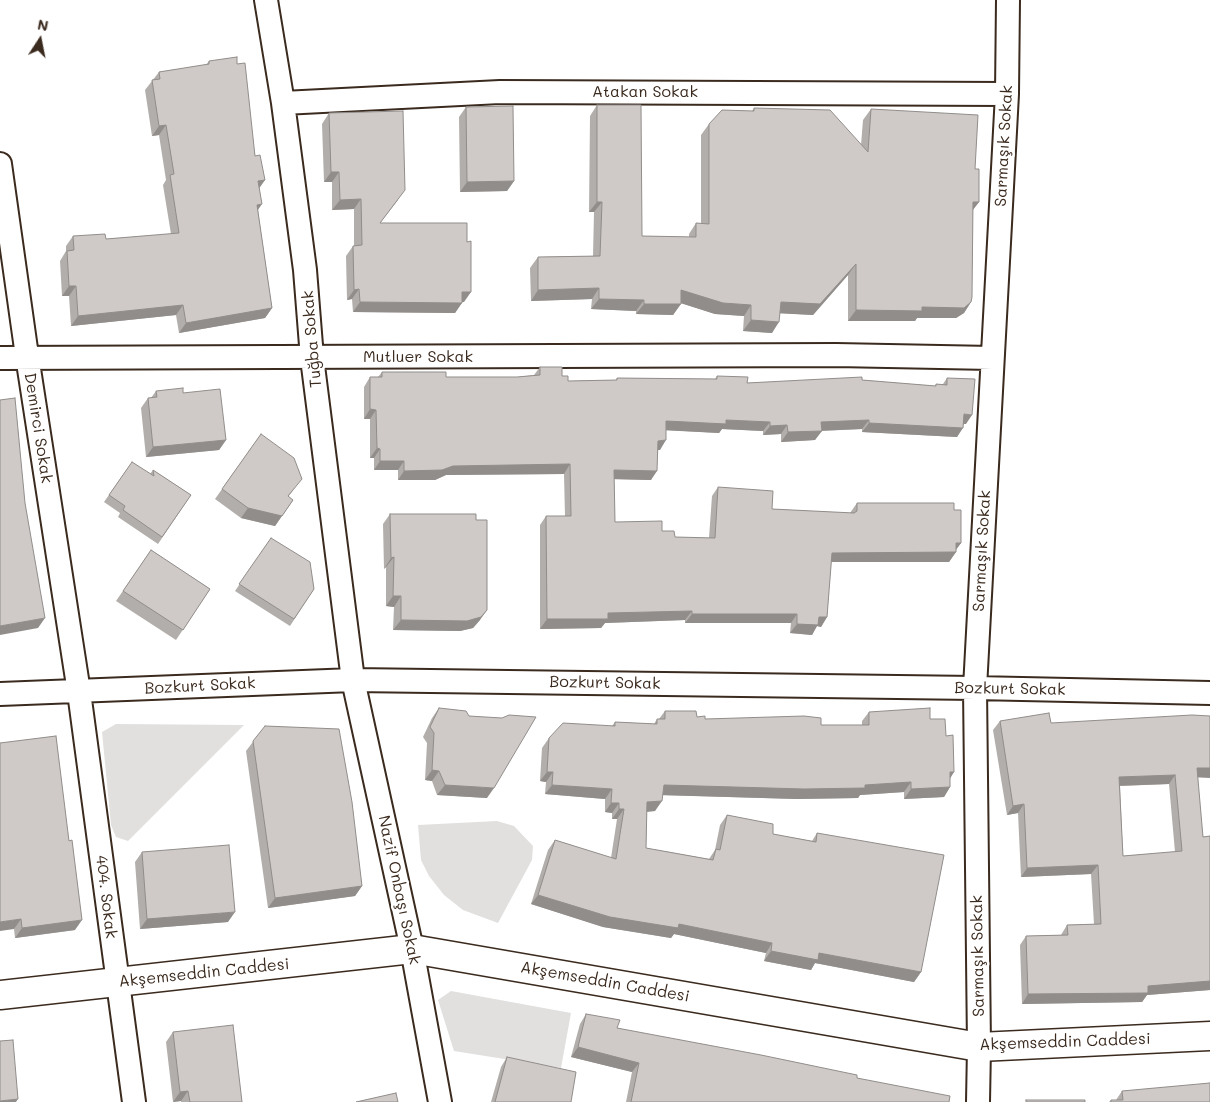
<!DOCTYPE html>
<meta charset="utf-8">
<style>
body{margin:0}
#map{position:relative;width:1210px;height:1102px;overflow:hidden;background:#fff;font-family:Mali,sans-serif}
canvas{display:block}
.north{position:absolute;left:15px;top:15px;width:50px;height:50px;-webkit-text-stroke:4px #fff;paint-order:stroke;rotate:11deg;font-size:14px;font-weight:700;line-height:20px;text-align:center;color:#3b2a1e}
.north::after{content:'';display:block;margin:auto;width:18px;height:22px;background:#3b2a1e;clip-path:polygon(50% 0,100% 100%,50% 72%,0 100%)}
</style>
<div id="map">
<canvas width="1210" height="1102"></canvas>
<div class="north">N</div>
</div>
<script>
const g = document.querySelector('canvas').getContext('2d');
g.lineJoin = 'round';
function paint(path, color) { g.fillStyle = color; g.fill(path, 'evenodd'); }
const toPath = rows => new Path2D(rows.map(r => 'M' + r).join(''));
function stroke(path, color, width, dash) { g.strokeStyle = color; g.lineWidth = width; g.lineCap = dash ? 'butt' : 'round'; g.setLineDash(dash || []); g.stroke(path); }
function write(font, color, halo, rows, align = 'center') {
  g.font = font + ' Mali,sans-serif'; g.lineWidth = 5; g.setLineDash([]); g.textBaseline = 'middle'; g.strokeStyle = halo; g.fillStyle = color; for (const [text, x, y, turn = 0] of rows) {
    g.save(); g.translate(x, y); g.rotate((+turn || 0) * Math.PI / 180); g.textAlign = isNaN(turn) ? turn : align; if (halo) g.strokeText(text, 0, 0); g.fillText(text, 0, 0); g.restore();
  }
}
paint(toPath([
 [116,724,244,725,128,841,116,837,111,825,102,732],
 [497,821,514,826,533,846,532,860,498,923,463,910,444,895,429,876,421,860,418,825],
 [451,991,571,1013,561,1068,454,1051,438,1000]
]), '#e2e0de');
const minor = toPath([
 [266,0,283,103,305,270,312,358,353,680,412,949,440,1102],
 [283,103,500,92,1007,94],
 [0,164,27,356,79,692,134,1102],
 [0,358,836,355,992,358],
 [0,694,353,680,975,688,1210,693],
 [978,1102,979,1047,975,688,1007,94,1008,0]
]);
const secondary = toPath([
 [0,995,412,949,979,1047,1210,1036]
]);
stroke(minor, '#3b2a1e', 26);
stroke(secondary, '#3b2a1e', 31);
stroke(minor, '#fff', 22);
stroke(secondary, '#fff', 28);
paint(toPath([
 [209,61,237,64,255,156,265,180,259,187,258,211,272,308,265,318,179,333,176,315,71,326,69,296,62,296,60,261,66,251,66,246,73,236,106,239,171,234,163,185,166,180,159,135,152,136,145,90,159,72,206,65],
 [597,105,642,236,689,237,689,234,696,223,701,224,701,135,709,124,752,111,754,108,861,145,863,120,871,109,975,169,979,202,973,210,971,302,964,313,956,318,917,318,915,321,848,321,848,275,813,315,780,313,772,333,743,331,744,316,715,314,681,303,673,315,636,314,636,311,591,309,592,299,531,301,530,268,538,257,593,256,594,212,589,212,590,116],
 [466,107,514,181,507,191,460,192,459,117],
 [329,113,398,200,380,223,464,302,462,302,455,313,353,312,352,299,347,300,346,256,353,246,354,246,354,209,332,210,332,182,324,182,322,124],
 [540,367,562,376,568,381,616,380,617,378,715,379,717,376,747,383,862,380,935,386,936,384,943,384,947,378,966,424,964,424,957,437,862,432,862,429,821,431,815,440,781,442,781,434,763,435,763,431,722,429,719,433,666,430,660,450,658,450,651,480,614,479,615,522,662,531,675,537,709,538,712,496,718,487,772,509,850,513,857,503,954,510,961,543,956,550,956,552,949,562,831,562,827,617,821,627,817,626,812,635,790,633,791,623,685,623,685,620,605,623,601,628,540,629,540,525,546,516,565,516,564,474,446,475,435,480,398,480,398,470,374,470,374,458,370,458,370,419,364,419,364,387,370,377,378,377,382,372,446,377,517,377,534,375],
 [156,391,183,393,226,440,219,450,146,457,141,408,148,398,151,398],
 [261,434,294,489,288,497,293,500,275,526,241,518,215,499],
 [132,462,150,474,153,470,191,495,158,544,118,517,120,513,104,502],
 [390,514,480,620,473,628,460,631,393,630,394,607,386,606,386,567,384,569,383,524],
 [271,538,314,589,290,626,235,591],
 [151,550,210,589,176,640,116,601],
 [439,708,487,798,437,795,432,781,425,780,427,743,423,737,432,718],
 [665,711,697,717,705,719,821,725,862,725,862,721,869,712,930,719,950,778,950,787,944,797,904,799,904,792,860,795,858,798,797,799,663,795,655,811,647,812,646,848,709,859,715,850,720,825,727,815,773,834,812,841,817,833,921,972,914,982,815,963,811,970,764,961,766,953,674,934,671,938,603,927,531,904,548,850,555,840,611,858,617,819,612,819,612,813,605,812,605,799,545,794,546,782,540,781,542,748,549,738,612,726,615,722,654,724,657,719,659,719],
 [1000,721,1051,723,1197,777,1203,837,1210,836,1210,990,1147,995,1142,1002,1022,1004,1020,945,1026,936,1061,935,1067,925,1094,924,1091,874,1021,877,1018,813,1007,815,993,730],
 [1169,784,1175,852,1123,856,1120,786],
 [265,726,362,886,355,896,268,908,246,751],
 [56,736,75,930,15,938,14,929],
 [142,852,228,922,140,929,135,862],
 [586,1014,617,1028,857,1078,949,1102,626,1102,632,1072,571,1057,580,1024],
 [173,1032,242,1102,181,1102,181,1101,173,1102,166,1042],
 [507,1057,571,1102,491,1102,501,1067],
 [1122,1091,1210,1102,1109,1102,1111,1100,1116,1100]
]), '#b2aeab');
paint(toPath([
 [166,125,159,135,152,136,159,126],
 [331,172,339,172,332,182,324,182],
 [265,180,258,190,258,181],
 [514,181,507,191,460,192,467,182],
 [361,199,354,209,332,210,340,200],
 [597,202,602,202,594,212,589,212],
 [973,202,979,202,971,212],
 [262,204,255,214,257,205],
 [856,264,848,275,813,315,773,313,781,302],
 [69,286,76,286,69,296,62,296],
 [599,288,592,299,531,301,538,290],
 [359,289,352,299,347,300,354,290],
 [681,290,751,305,744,316,715,314,674,301],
 [462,292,471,292,464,302,455,302],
 [599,299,644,300,636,311,591,309],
 [360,302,462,303,455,313,353,312],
 [971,302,964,313,956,318,917,318,915,321,848,321,856,310,922,307],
 [644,304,681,304,673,315,636,314],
 [183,305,176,315,71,326,78,316],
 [272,308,265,318,179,333,186,323],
 [751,320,779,322,772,333,743,331],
 [370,409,376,410,370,419,364,419],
 [964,414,972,415,966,424,958,424],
 [726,420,770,422,763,431,722,429,719,433,660,430,666,421],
 [869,420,862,429,814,431,821,422],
 [869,423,963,428,957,437,862,432],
 [787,425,781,434,763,435,770,426],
 [822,431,815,440,781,442,788,432],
 [226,440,219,450,146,457,153,447],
 [666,440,660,450,651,450,658,441],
 [377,448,380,449,374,458,370,458],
 [380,461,404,461,398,470,374,470],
 [570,464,564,474,446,475,435,480,398,480,404,471,453,466],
 [614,470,657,471,651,480,608,479],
 [293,500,275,526,241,518,248,508],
 [956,543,961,543,954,552,956,552,949,562,825,562,832,553],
 [394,557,386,567,384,569,391,558],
 [393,596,401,596,394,607,386,606],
 [487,610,480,620,473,628,460,631,393,630,401,620],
 [692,611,685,620,605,623,601,628,540,629,547,619,608,613],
 [692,614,797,614,791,623,685,623],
 [819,617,827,617,821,627,817,626,812,635,790,633,797,624],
 [45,618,38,628,0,635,0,626],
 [1197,768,1210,768,1210,778,1190,777],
 [432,770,439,771,432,781,425,780],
 [547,772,553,772,546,782,540,781],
 [950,772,954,772,948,782],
 [1175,775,1169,784,1113,786,1119,777],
 [911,782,904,792,860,795,858,798,797,799,657,795,664,785,865,785],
 [445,785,494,788,487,798,437,795],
 [552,785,612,789,605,799,545,794],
 [950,787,944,797,904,799,911,789],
 [662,801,655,811,640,812,647,802],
 [611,803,619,803,612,813,605,812],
 [1024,804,1018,813,1007,815,1013,806],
 [619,809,624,809,617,819,612,819],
 [1098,865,1091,874,1021,877,1027,868],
 [362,886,355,896,268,908,275,898],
 [538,895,679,924,772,943,766,953,674,934,671,938,603,927,531,904],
 [235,912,228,922,140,929,147,919],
 [21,919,14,929,0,931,0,922],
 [82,920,75,930,15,938,22,928],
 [771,951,819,953,921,972,914,982,815,963,811,970,764,961],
 [1210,981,1210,990,1147,995,1142,1002,1022,1004,1028,994],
 [578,1047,639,1063,632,1072,571,1057],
 [188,1091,181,1101,173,1102,180,1092],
 [18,1099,16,1102,0,1102,0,1101]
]), '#918d8b');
const building = toPath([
 [237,57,237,64,245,63,255,156,260,155,265,180,258,181,262,204,257,205,272,308,186,323,183,305,78,316,76,286,69,286,67,251,74,250,73,236,105,234,106,239,179,233,170,175,174,174,166,125,159,126,152,80,160,79,159,72,209,64,209,61,237,57],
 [597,105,641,105,642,236,696,237,696,223,709,224,709,124,722,110,754,111,754,108,830,110,868,152,871,109,978,115,975,169,979,169,979,202,973,202,972,297,971,302,964,308,922,307,922,311,856,310,856,264,820,304,781,302,779,322,751,320,751,305,723,303,681,290,681,304,644,304,644,300,599,299,599,288,538,290,538,257,600,256,602,202,597,202,597,105],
 [513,106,514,181,467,182,466,107,513,106],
 [403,111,405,190,380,223,467,223,467,242,471,241,471,292,462,292,462,303,360,302,359,289,354,290,353,246,362,245,361,199,340,200,339,172,331,172,329,113,403,111],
 [540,367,562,367,562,376,568,376,568,381,617,380,617,378,717,379,717,376,748,377,747,383,862,377,862,380,936,386,936,384,947,385,947,378,975,379,972,415,964,414,963,428,869,423,869,420,821,422,822,431,788,432,787,425,770,426,770,422,726,420,726,424,666,421,666,440,658,441,657,471,614,470,615,522,662,521,662,531,674,531,675,537,715,538,718,487,773,491,772,509,854,513,857,511,857,503,954,503,954,510,961,510,961,543,956,543,956,552,832,553,827,617,819,617,818,625,797,624,797,614,692,614,692,611,608,613,608,619,547,619,546,516,571,516,570,464,453,466,442,470,404,471,404,461,380,461,380,449,377,448,376,410,370,409,370,377,382,377,382,372,446,372,446,377,517,377,540,375,540,367],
 [183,388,183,393,220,389,226,440,153,447,148,398,157,397,156,391,183,388],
 [15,398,25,503,45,618,0,626,0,400,15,398],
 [261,434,294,458,302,479,288,496,293,500,282,516,248,508,222,489,261,434],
 [132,462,154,476,153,470,191,495,162,537,123,510,125,506,109,495,132,462],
 [390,514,476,514,476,520,487,520,487,610,481,617,467,621,401,620,401,596,393,596,394,557,391,558,390,514],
 [271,538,310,562,314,589,294,619,239,584,271,538],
 [151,550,210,589,183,630,123,591,151,550],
 [439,708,466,711,469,716,502,718,509,715,536,717,494,788,445,785,439,771,432,770,434,733,430,727,439,708],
 [930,708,930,719,945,719,946,736,953,735,954,772,950,772,950,787,911,789,911,782,865,785,865,788,804,789,664,785,662,801,647,802,646,848,713,860,716,849,720,850,727,815,773,824,773,834,816,842,817,833,944,855,921,972,819,953,818,960,771,951,772,943,679,924,678,928,610,917,538,895,555,840,616,859,624,809,619,809,619,803,611,803,612,789,552,785,553,772,547,772,549,738,563,723,615,726,615,722,657,724,657,719,665,719,665,711,696,711,697,717,705,716,705,719,804,716,821,718,821,725,869,725,869,712,930,708],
 [1049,713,1051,723,1192,715,1210,716,1210,768,1197,768,1203,837,1210,836,1210,981,1148,986,1148,993,1028,994,1026,936,1068,935,1067,925,1101,924,1098,865,1027,868,1024,804,1013,806,1000,721,1049,713],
 [1175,775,1182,851,1123,856,1119,777,1175,775],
 [265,726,339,729,352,802,362,886,275,898,253,741,265,726],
 [56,736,69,841,72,840,82,920,22,928,21,919,0,922,0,743,56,736],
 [229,845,235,912,147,919,142,852,229,845],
 [586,1014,620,1020,617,1028,761,1055,857,1075,857,1078,950,1096,949,1102,631,1102,639,1063,578,1047,586,1014],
 [233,1025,242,1102,190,1102,188,1091,180,1092,173,1032,233,1025],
 [13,1040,18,1099,0,1101,0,1041,13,1040],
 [507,1057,576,1072,571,1102,495,1102,507,1057],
 [1210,1083,1210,1102,1111,1102,1111,1100,1123,1100,1122,1091,1210,1083],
 [396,1093,398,1102,356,1102,396,1093],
 [1026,1100,1085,1100,1085,1102,1026,1102,1026,1100]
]);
paint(building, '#cfcac7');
stroke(building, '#918d8b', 1);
write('16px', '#3b2a1e', '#fff', [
 ["Atakan Sokak",645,92],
 ["Sarmaşık Sokak",1004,146,-87],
 ["Tuğba Sokak",312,339,-95],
 ["Mutluer Sokak",418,357],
 ["Demirci Sokak",38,428,81],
 ["Sarmaşık Sokak",982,551,-87],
 ["Bozkurt Sokak",605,683,1],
 ["Bozkurt Sokak",200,686,-3],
 ["Bozkurt Sokak",1010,689,1],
 ["Nazif Onbaşı Sokak",399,890,78],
 ["404. Sokak",106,897,83],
 ["Sarmaşık Sokak",978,956,-91],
 ["Akşemseddin Caddesi",204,973,-6],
 ["Akşemseddin Caddesi",605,982,10],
 ["Akşemseddin Caddesi",1065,1042,-2]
]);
</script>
